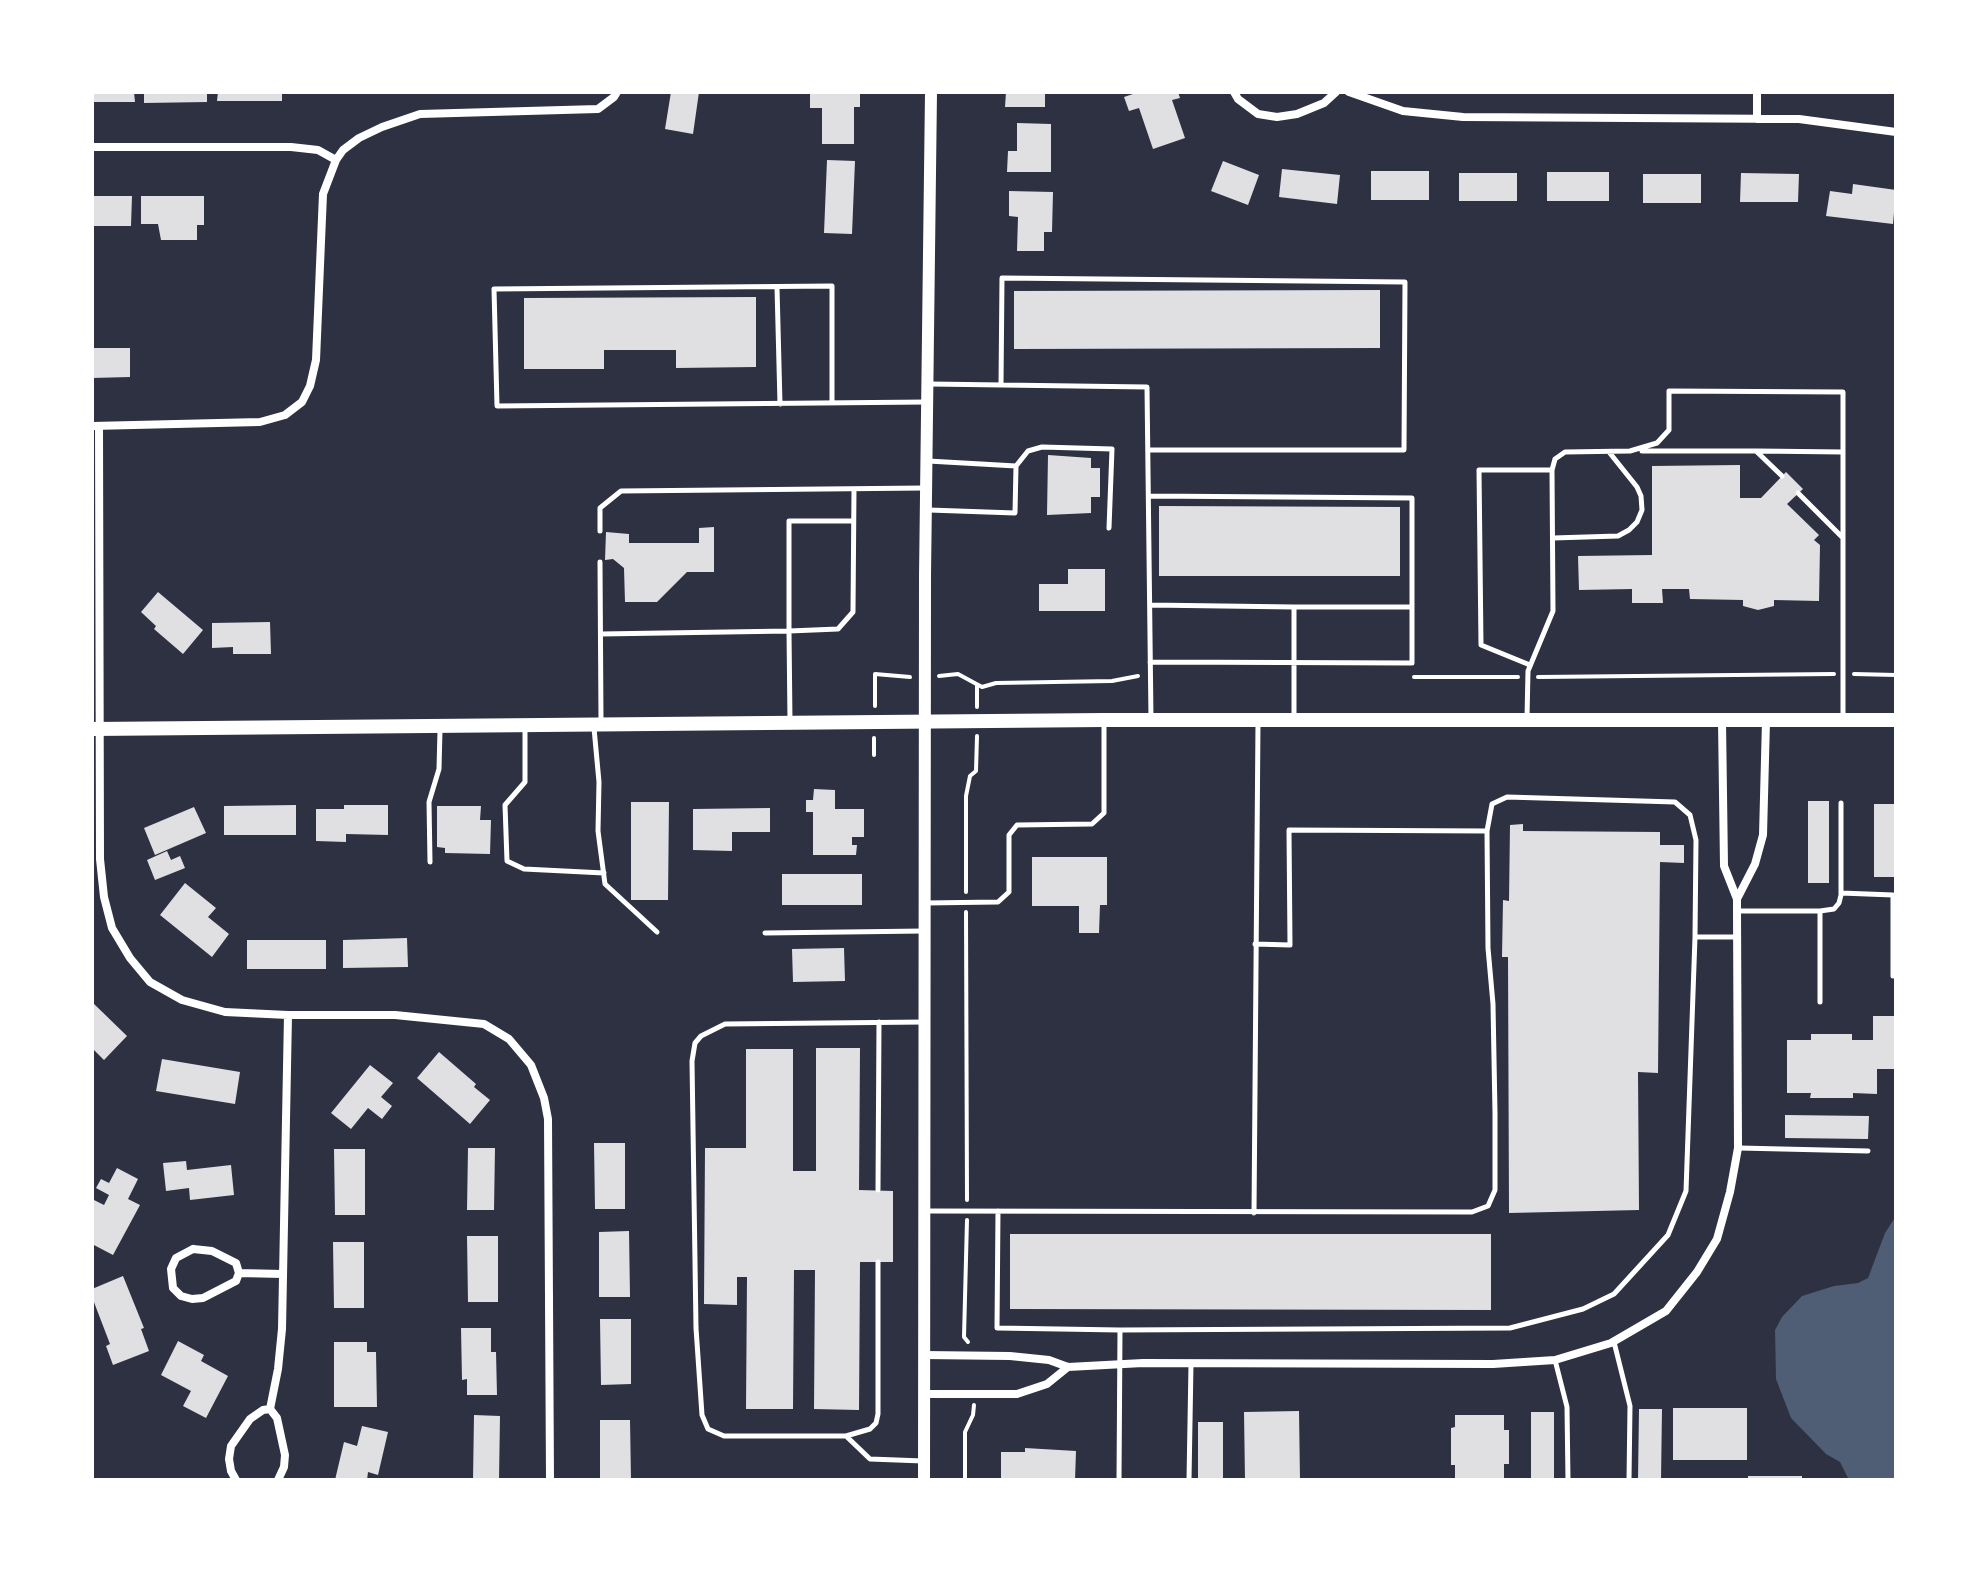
<!DOCTYPE html>
<style>
body{margin:0}
#map{position:relative;width:1988px;height:1572px;overflow:hidden;background:#2d3142;font-family:"Roboto Condensed",sans-serif}
canvas{display:block}
.frame{position:absolute;inset:0;border:94px solid #fff;pointer-events:none}
</style>
<div id="map">
<canvas width="1988" height="1572"></canvas>
<div class="frame"></div>
</div>
<script>
const g = document.querySelector('canvas').getContext('2d');
g.lineJoin = 'round';
function paint(path, color) { g.fillStyle = color; g.fill(path, 'evenodd'); }
const toPath = rows => new Path2D(rows.map(r => 'M' + r).join(''));
function stroke(path, color, width, dash) { g.strokeStyle = color; g.lineWidth = width; g.lineCap = dash ? 'butt' : 'round'; g.setLineDash(dash || []); g.stroke(path); }
paint(toPath([
 [1896,1216,1896,1480,1849,1480,1840,1462,1826,1454,1791,1418,1776,1379,1775,1330,1782,1317,1802,1296,1834,1286,1858,1283,1868,1278,1885,1233]
]), '#4f5d75');
paint(toPath([
 [92,92,134,92,135,102,92,102],
 [144,92,207,92,207,102,144,103],
 [218,92,282,92,282,101,217,101],
 [671,92,699,92,693,134,665,129],
 [810,92,860,92,860,107,854,107,854,144,822,144,822,108,810,108],
 [1006,92,1045,92,1045,107,1005,107],
 [1139,92,1178,92,1180,98,1172,100,1185,138,1153,149,1139,108,1129,111,1124,97],
 [1017,123,1051,124,1051,172,1007,172,1008,151,1017,151],
 [827,160,855,161,852,234,824,233],
 [1223,161,1259,175,1248,205,1211,191],
 [1282,169,1340,175,1337,204,1279,197],
 [1371,171,1429,171,1429,200,1371,200],
 [1547,172,1609,172,1609,201,1547,201],
 [1459,173,1517,173,1517,201,1459,201],
 [1741,173,1799,174,1798,202,1740,202],
 [1643,174,1701,174,1701,203,1643,203],
 [1853,184,1896,190,1893,224,1826,216,1830,191,1852,194],
 [1009,191,1053,192,1052,232,1044,232,1044,251,1017,251,1018,217,1009,216],
 [92,196,132,196,131,226,92,226],
 [141,196,204,196,204,225,197,225,197,240,161,240,158,224,141,224],
 [1380,290,1380,348,1014,349,1014,291],
 [756,297,756,367,676,368,676,350,604,350,604,369,524,369,524,298],
 [92,348,130,348,130,377,92,378],
 [1048,455,1091,458,1091,468,1100,468,1100,497,1091,497,1091,513,1047,515],
 [1740,465,1740,498,1761,498,1786,472,1803,489,1787,504,1819,535,1814,540,1820,545,1819,601,1774,600,1774,606,1758,610,1743,606,1743,600,1690,599,1689,589,1662,589,1663,603,1632,603,1632,589,1579,590,1578,556,1652,555,1652,466],
 [1159,506,1400,507,1400,576,1159,576],
 [714,527,714,572,687,572,657,602,625,602,624,568,613,559,605,560,606,532,629,534,629,543,699,543,699,528],
 [1068,569,1105,569,1105,611,1039,611,1039,584,1068,584],
 [158,592,203,630,183,654,154,629,156,626,141,612],
 [270,622,271,654,233,654,233,647,212,648,212,623],
 [814,789,835,790,835,809,864,809,864,837,852,837,852,845,857,845,856,855,813,855,813,812,806,812,806,800,813,800],
 [1808,801,1829,801,1829,883,1808,883],
 [631,802,669,802,668,900,631,900],
 [1874,804,1896,804,1896,877,1874,877],
 [296,805,296,835,224,835,224,806],
 [344,805,388,805,388,835,346,834,346,842,316,841,316,809,344,809],
 [437,806,481,806,480,820,491,820,490,854,445,853,445,848,437,847],
 [194,807,206,833,155,855,144,828],
 [770,808,770,832,732,832,732,851,693,850,693,809],
 [1523,824,1523,831,1660,832,1660,845,1684,845,1684,863,1660,862,1658,1073,1638,1072,1639,1210,1509,1213,1508,957,1502,957,1503,900,1509,901,1510,825],
 [167,851,171,860,180,856,185,868,155,880,147,860],
 [1032,857,1107,857,1107,905,1100,905,1099,933,1079,933,1079,906,1032,906],
 [782,874,862,874,862,905,782,905],
 [185,883,216,908,208,917,229,934,212,957,160,915],
 [407,938,408,967,343,968,343,940],
 [247,940,326,940,326,969,247,969],
 [844,948,845,981,793,982,792,949],
 [92,1002,127,1036,104,1060,92,1048],
 [1873,1016,1896,1016,1896,1069,1877,1069,1877,1094,1853,1093,1853,1098,1810,1098,1811,1093,1787,1093,1787,1040,1811,1040,1811,1034,1852,1034,1852,1040,1873,1040],
 [816,1048,860,1048,859,1190,893,1191,893,1262,860,1262,859,1410,814,1409,815,1270,794,1270,793,1409,746,1409,747,1277,737,1277,737,1305,704,1304,705,1148,746,1148,746,1049,793,1049,793,1171,816,1171],
 [439,1052,476,1084,474,1087,490,1100,470,1124,417,1078],
 [162,1059,240,1072,235,1104,156,1091],
 [370,1065,393,1083,381,1097,392,1106,382,1119,368,1108,351,1129,331,1113],
 [1785,1115,1869,1116,1868,1139,1785,1138],
 [594,1143,625,1143,625,1209,595,1209],
 [468,1148,495,1148,494,1210,467,1210],
 [334,1149,365,1149,365,1215,335,1215],
 [186,1161,187,1170,231,1165,234,1195,190,1200,189,1188,166,1191,163,1163],
 [117,1168,138,1179,128,1199,140,1205,113,1255,92,1244,92,1199,104,1205,109,1195,96,1188,101,1179,109,1183],
 [629,1231,630,1297,599,1297,599,1232],
 [1010,1234,1491,1234,1491,1310,1010,1309],
 [467,1236,498,1236,498,1302,468,1302],
 [333,1242,364,1242,364,1308,334,1308],
 [123,1276,144,1328,141,1329,149,1351,113,1365,106,1346,110,1344,92,1297,92,1289],
 [600,1319,631,1319,631,1384,601,1385],
 [461,1328,491,1328,491,1352,496,1352,497,1395,467,1395,467,1379,462,1380],
 [178,1341,204,1355,201,1361,228,1376,206,1418,183,1406,191,1391,161,1375],
 [334,1342,367,1342,367,1352,376,1352,377,1407,334,1407],
 [1673,1408,1747,1408,1747,1460,1673,1460],
 [1639,1409,1662,1409,1661,1480,1638,1480],
 [1299,1411,1300,1480,1245,1480,1244,1412],
 [1531,1412,1554,1412,1554,1480,1531,1480],
 [474,1415,500,1416,499,1480,473,1480],
 [1455,1415,1504,1415,1504,1430,1509,1430,1509,1464,1504,1464,1504,1480,1455,1480,1455,1465,1451,1465,1451,1428,1455,1427],
 [600,1420,630,1420,631,1480,600,1480],
 [1198,1422,1223,1422,1223,1480,1198,1480],
 [362,1426,388,1432,378,1475,368,1472,367,1480,335,1480,344,1442,357,1446],
 [1025,1448,1076,1451,1075,1480,1001,1480,1001,1452,1025,1452],
 [1748,1476,1802,1476,1802,1480,1748,1480]
]), '#e0e0e3');
stroke(toPath([
 [1854,674,1896,675],
 [939,676,958,674,982,687,996,683,1112,681,1138,676],
 [1414,677,1518,677],
 [1538,677,1834,674],
 [875,706,875,674,910,677],
 [977,707,977,686],
 [874,755,874,738],
 [966,892,966,796,970,776,976,771,977,736],
 [966,912,967,1200],
 [967,1220,964,1337,968,1342],
 [965,1480,965,1432,973,1415,974,1405]
]), '#fff', 4);
stroke(toPath([
 [777,287,780,404],
 [930,384,1147,387,1151,719],
 [1001,385,1002,278,1405,282,1404,450,1148,450],
 [832,403,832,286,494,289,497,406,927,402],
 [1642,451,1756,451,1782,476],
 [1757,451,1843,452],
 [928,461,1016,466,1015,513,929,510],
 [1016,466,1028,451,1042,447,1112,449,1109,528],
 [1798,493,1843,538],
 [1149,496,1412,498,1412,663,1150,662],
 [600,531,600,508,621,491,925,488],
 [1553,538,1618,536,1629,530,1637,522,1642,510,1641,496,1637,487,1609,452],
 [600,562,601,721],
 [1150,605,1294,607,1294,717],
 [1294,607,1412,607],
 [601,634,789,631,789,521,853,521],
 [1530,665,1481,645,1479,470,1552,470],
 [1527,718,1528,671,1553,611,1552,470,1555,459,1565,452,1630,451,1657,443,1669,430,1669,391,1843,392,1843,720],
 [790,722,789,631,838,629,853,612,854,489],
 [594,728,599,782,598,831,605,884,657,932],
 [525,729,525,782,505,805,507,861,524,869,604,873],
 [430,862,429,802,439,769,440,730],
 [1841,893,1893,895,1893,976],
 [925,903,998,902,1009,892,1009,835,1017,825,1092,824,1104,813,1104,721],
 [1738,911,1820,911,1820,1002],
 [1820,911,1834,909,1839,903,1841,895,1841,803],
 [765,933,924,931],
 [1695,937,1737,937],
 [1739,1148,1868,1151],
 [878,1190,879,1022],
 [926,1211,1472,1212,1488,1206,1495,1190,1495,1113,1493,1004,1488,948,1487,831,1289,830,1290,945,1255,944],
 [998,1211,997,1328,1120,1330,1510,1328,1583,1309,1614,1294,1668,1235,1686,1191,1695,937,1696,840,1690,815,1675,802,1507,797,1492,804,1487,831],
 [1254,1213,1258,722],
 [1614,1342,1630,1406,1629,1480],
 [1555,1360,1567,1407,1568,1480],
 [846,1436,870,1429,876,1423,878,1414,878,1262],
 [923,1461,870,1459,846,1436,724,1436,708,1429,702,1415,696,1328,692,1061,695,1043,701,1036,725,1024,925,1022],
 [1119,1480,1120,1330],
 [1189,1480,1191,1364]
]), '#fff', 5);
stroke(toPath([
 [1234,92,1238,99,1258,114,1277,117,1297,114,1324,103,1336,92],
 [1349,92,1403,111,1463,117,1799,119,1896,132],
 [1757,119,1757,92],
 [92,147,291,147,318,150,336,160],
 [92,426,260,422,285,415,302,402,310,386,316,360,323,194,336,160,343,150,359,138,382,127,420,114,598,109,614,97,617,92],
 [99,426,100,859,104,897,112,928,130,958,150,982,182,1000,225,1012,288,1015,395,1015,484,1024,509,1039,531,1065,544,1098,548,1119,550,1480],
 [1722,721,1724,866,1737,899],
 [193,1249,212,1251,236,1263,239,1273,236,1281,203,1298,192,1299,181,1296,173,1288,171,1269,176,1258,193,1249],
 [239,1273,283,1274],
 [924,1355,1010,1356,1049,1360,1068,1367,1143,1363,1493,1364,1555,1360,1611,1343,1666,1311,1697,1272,1717,1239,1730,1192,1738,1148,1737,911,1737,899,1755,864,1763,835,1766,721],
 [924,1394,1017,1394,1047,1384,1068,1367],
 [270,1409,278,1369,282,1329,288,1015],
 [236,1480,231,1471,229,1459,231,1446,250,1419,263,1410,270,1409,277,1418,285,1455,284,1467,278,1480]
]), '#fff', 8);
stroke(toPath([
 [924,1480,925,576,931,92]
]), '#fff', 12);
stroke(toPath([
 [92,729,1104,720,1896,720]
]), '#fff', 14);
</script>
